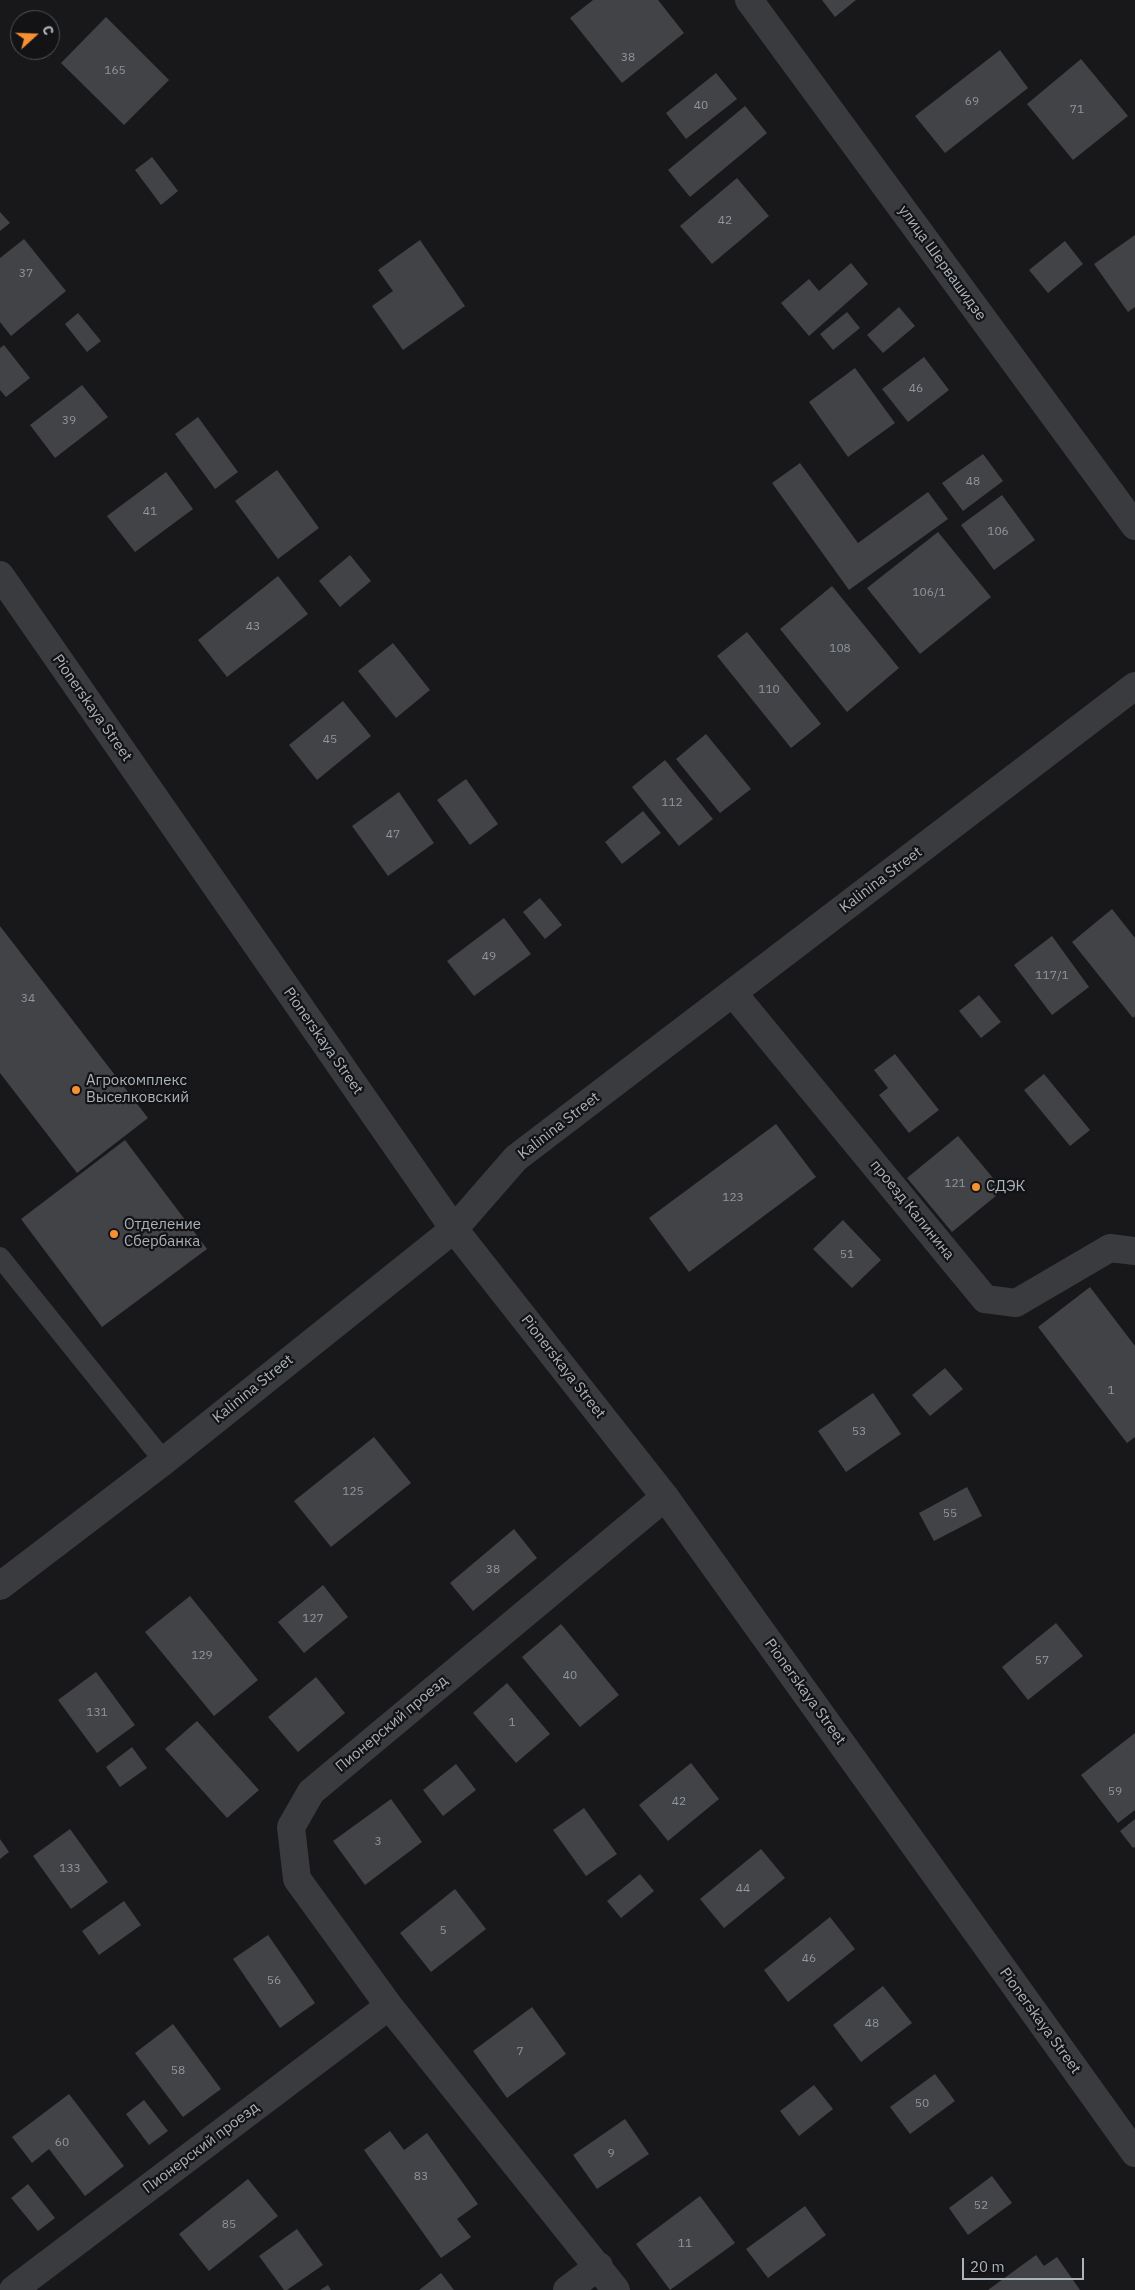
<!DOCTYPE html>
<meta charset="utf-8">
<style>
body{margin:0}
#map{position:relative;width:1135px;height:2290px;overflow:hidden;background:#18181a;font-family:"IBM Plex Sans",sans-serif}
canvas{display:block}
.north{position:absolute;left:10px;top:10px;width:50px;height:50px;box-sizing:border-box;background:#131315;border:1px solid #4f5357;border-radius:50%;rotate:70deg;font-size:14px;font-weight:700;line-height:20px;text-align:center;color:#aab2ba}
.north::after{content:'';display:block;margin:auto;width:18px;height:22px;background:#f79033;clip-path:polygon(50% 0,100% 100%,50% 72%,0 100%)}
.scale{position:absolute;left:962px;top:2258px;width:122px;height:22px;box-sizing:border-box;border:2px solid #aab2ba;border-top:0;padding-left:6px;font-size:15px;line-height:18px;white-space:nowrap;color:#aab2ba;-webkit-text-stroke:4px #131315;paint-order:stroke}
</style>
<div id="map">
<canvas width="1135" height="2290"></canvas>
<div class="north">С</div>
<div class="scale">20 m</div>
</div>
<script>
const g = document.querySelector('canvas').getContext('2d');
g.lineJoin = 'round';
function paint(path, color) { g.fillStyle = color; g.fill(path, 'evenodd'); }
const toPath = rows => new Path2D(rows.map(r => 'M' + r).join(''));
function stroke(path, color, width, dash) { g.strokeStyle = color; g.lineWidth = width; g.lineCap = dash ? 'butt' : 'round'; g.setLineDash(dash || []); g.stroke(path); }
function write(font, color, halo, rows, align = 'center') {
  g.font = font + ' "IBM Plex Sans",sans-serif'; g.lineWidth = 4.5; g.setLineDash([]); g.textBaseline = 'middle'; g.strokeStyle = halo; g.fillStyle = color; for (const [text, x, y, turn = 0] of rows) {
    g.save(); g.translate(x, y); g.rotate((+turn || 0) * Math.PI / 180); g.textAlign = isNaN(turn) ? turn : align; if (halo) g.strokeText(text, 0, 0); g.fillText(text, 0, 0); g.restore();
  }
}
paint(toPath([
 [593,0,658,0,684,33,622,83,570,18],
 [822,0,856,0,835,17],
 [106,17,169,80,124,125,61,63],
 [1000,50,1028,88,945,153,915,116],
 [1081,59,1128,116,1073,160,1027,104],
 [716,73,737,99,686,139,666,113],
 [745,106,767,133,690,197,668,170],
 [152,157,178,191,161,205,135,170],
 [737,178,769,216,712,264,680,226],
 [0,212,10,223,0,231],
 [1135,235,1135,307,1128,312,1094,264],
 [24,239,66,291,11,336,0,322,0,258],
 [420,240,465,306,403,350,372,306,393,291,378,270],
 [1065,241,1083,264,1048,293,1029,270],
 [851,263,868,284,809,336,781,303,809,279,819,291],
 [899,307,915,326,883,353,867,335],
 [847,312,860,328,833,350,820,334],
 [78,313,101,341,87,352,65,324],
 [4,345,30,378,6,397,0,390,0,348],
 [924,357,949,390,908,422,882,389],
 [855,368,895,423,848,457,809,402],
 [82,385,108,417,55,458,30,425],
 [198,417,238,472,215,489,175,434],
 [983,454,1003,481,963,511,942,483],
 [800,463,858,543,928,492,948,519,849,590,772,483],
 [277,470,319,528,278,559,235,501],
 [166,472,193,509,135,552,107,516],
 [1002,495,1035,540,994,570,961,525],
 [938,532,991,597,920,654,867,588],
 [350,555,371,581,340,607,319,581],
 [278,576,308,614,227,677,198,640],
 [832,586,899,668,847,712,780,629],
 [747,632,821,724,791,748,717,656],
 [393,643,430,690,396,718,358,671],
 [343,701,371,736,317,780,289,745],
 [706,734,751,789,720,813,676,759],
 [665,760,713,819,679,846,632,787],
 [466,779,498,824,470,845,437,800],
 [399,792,434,843,388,876,352,826],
 [643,811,661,833,622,864,605,842],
 [540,898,562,925,545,939,523,912],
 [1112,909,1135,938,1135,1016,1133,1018,1072,942],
 [504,918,531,954,474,996,447,961],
 [0,926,148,1118,77,1173,0,1073],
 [1052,936,1089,987,1052,1015,1014,965],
 [979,995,1001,1022,981,1038,959,1011],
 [895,1054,939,1110,909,1133,879,1095,888,1088,874,1070],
 [1044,1074,1090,1130,1070,1146,1024,1090],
 [776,1124,816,1177,689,1272,649,1218],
 [958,1136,1003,1190,952,1232,907,1178],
 [125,1140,207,1249,102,1327,21,1219],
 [843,1220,881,1260,852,1288,813,1249],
 [1090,1287,1135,1346,1135,1437,1127,1443,1038,1327],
 [945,1368,963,1389,930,1416,912,1395],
 [873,1393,901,1434,846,1472,818,1431],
 [374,1437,411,1483,331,1547,294,1501],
 [967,1487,982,1516,934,1541,919,1513],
 [514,1529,537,1558,473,1611,450,1583],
 [323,1585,348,1617,304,1653,278,1622],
 [190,1596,258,1680,214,1716,145,1632],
 [1056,1623,1083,1656,1028,1700,1002,1667],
 [561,1624,619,1695,580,1727,522,1657],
 [96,1672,135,1725,97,1753,58,1700],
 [316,1677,345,1713,298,1752,268,1717],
 [507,1683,550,1734,516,1763,473,1713],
 [197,1721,259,1790,227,1818,165,1749],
 [1135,1733,1135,1810,1118,1823,1081,1775],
 [132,1747,147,1768,120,1787,106,1767],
 [691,1763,719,1799,668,1841,639,1805],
 [456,1764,476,1790,443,1816,423,1790],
 [391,1799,422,1842,365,1885,333,1841],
 [584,1808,617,1854,586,1876,553,1830],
 [1135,1819,1135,1847,1133,1848,1120,1831],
 [70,1829,108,1882,71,1909,33,1856],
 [0,1839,9,1852,0,1859],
 [761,1849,785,1878,724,1928,700,1899],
 [640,1874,654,1891,621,1918,607,1901],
 [455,1889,486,1929,431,1972,400,1933],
 [124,1901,141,1925,99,1955,82,1931],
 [830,1917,855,1949,788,2002,764,1970],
 [268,1935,315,2003,280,2028,233,1959],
 [883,1986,912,2023,861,2062,833,2025],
 [532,2007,566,2054,507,2098,473,2051],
 [173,2024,221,2089,183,2117,135,2053],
 [935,2074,955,2101,910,2134,890,2107],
 [814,2085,833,2109,799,2136,780,2111],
 [69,2094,124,2166,85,2196,49,2149,32,2163,12,2137],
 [144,2100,168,2131,149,2145,126,2114],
 [625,2119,649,2154,597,2189,573,2155],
 [390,2131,404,2150,427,2133,478,2204,457,2219,471,2237,441,2258,364,2150],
 [992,2176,1012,2203,968,2235,949,2208],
 [248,2179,278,2216,209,2271,179,2234],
 [28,2184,55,2218,38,2231,11,2198],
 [700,2196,735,2243,670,2290,636,2244],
 [805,2206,826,2235,768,2278,746,2249],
 [297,2229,323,2265,287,2290,284,2290,259,2256],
 [1036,2255,1044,2266,1057,2257,1080,2290,988,2290],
 [441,2273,454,2290,419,2290],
 [328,2285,331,2290,320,2290]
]), '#424347');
stroke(toPath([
 [0,1257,164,1461]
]), '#393b3f', 20);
stroke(toPath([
 [749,0,1135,526],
 [733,993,985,1299,1016,1303,1110,1248,1135,1251],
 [13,2290,389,2006],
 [567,2290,599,2266],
 [616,2290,389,2006,297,1879,291,1827,311,1792,665,1497]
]), '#393b3f', 28);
stroke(toPath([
 [0,575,454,1229,665,1497,1135,2153],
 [0,1586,164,1461,454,1229,516,1158,1135,686]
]), '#393b3f', 28);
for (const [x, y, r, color] of [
 [76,1090,5,"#f79033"],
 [976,1187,5,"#f79033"],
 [114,1234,5,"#f79033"]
]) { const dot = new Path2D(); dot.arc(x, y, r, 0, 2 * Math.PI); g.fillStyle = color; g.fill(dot); stroke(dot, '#131315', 2); }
write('12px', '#90969d', null, [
 ["38",628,58],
 ["165",115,71],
 ["69",972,102],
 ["40",701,106],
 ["71",1077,110],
 ["42",725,221],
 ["37",26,274],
 ["46",916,389],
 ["39",69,421],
 ["48",973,482],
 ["41",150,512],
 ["106",998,532],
 ["106/1",929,593],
 ["43",253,627],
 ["108",840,649],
 ["110",769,690],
 ["45",330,740],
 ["112",672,803],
 ["47",393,835],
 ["49",489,957],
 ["117/1",1052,976],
 ["34",28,999],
 ["121",955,1184],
 ["123",733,1198],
 ["51",847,1255],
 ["1",1111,1391],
 ["53",859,1432],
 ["125",353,1492],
 ["55",950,1514],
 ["38",493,1570],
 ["127",313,1619],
 ["129",202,1656],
 ["57",1042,1661],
 ["40",570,1676],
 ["131",97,1713],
 ["1",512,1723],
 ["59",1115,1792],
 ["42",679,1802],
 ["3",378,1842],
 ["133",70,1869],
 ["44",743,1889],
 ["5",443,1931],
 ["46",809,1959],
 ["56",274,1981],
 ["48",872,2024],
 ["7",520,2052],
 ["58",178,2071],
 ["50",922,2104],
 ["60",62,2143],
 ["9",611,2154],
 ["83",421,2177],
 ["52",981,2206],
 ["85",229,2225],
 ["11",685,2244]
]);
write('15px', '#aab2ba', '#131315', [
 ["улица Шервашидзе",942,263,54],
 ["Pionerskaya Street",92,708,55],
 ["Kalinina Street",881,880,-37],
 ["Pionerskaya Street",323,1041,55],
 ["Kalinina Street",559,1126,-38],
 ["проезд Калинина",912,1210,51],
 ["Pionerskaya Street",563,1367,52],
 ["Kalinina Street",253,1389,-39],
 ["Pionerskaya Street",805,1692,54],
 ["Пионерский проезд",392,1724,-40],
 ["Pionerskaya Street",1040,2021,54],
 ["Пионерский проезд",201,2148,-37]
]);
write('15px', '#aab2ba', '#131315', [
 ["Агрокомплекс",86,1081],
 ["Выселковский",86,1098],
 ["СДЭК",986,1187],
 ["Отделение",124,1225],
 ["Сбербанка",124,1242]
], 'left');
</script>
